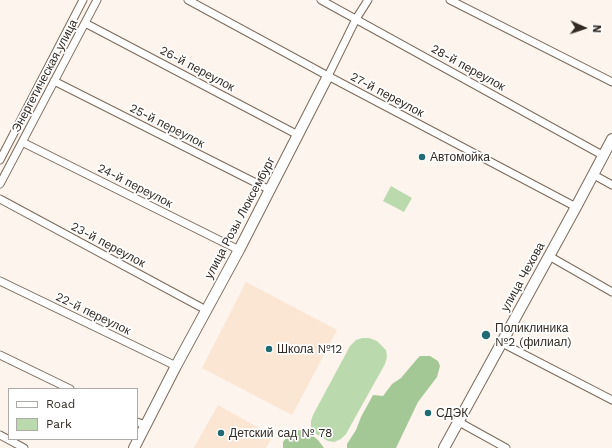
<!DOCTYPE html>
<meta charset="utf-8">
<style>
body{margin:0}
#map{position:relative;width:612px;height:448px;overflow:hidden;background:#fdf4ed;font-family:"Work Sans",sans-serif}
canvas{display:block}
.legend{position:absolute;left:8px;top:388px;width:130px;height:52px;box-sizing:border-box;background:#fff;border:1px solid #adaaa7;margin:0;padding:5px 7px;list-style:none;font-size:12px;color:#322a23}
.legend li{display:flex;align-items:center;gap:8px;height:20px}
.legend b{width:20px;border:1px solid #adaaa7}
.north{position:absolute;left:564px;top:8px;width:40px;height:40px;-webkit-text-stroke:3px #fff;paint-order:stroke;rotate:93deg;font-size:11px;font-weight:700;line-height:16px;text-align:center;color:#322a23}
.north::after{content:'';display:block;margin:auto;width:14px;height:18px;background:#322a23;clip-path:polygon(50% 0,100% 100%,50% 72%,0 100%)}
</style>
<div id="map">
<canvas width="612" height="448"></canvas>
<ul class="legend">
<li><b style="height:5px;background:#fff"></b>Road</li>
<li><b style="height:11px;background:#badaae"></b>Park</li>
</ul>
<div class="north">N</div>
</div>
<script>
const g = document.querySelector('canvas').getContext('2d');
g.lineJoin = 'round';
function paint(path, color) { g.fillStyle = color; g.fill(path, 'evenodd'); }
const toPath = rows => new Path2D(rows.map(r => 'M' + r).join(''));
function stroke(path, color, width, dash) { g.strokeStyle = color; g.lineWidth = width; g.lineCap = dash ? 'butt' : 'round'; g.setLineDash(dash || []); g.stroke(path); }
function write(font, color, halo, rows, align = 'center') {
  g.font = font + ' "Work Sans",sans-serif'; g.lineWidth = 3.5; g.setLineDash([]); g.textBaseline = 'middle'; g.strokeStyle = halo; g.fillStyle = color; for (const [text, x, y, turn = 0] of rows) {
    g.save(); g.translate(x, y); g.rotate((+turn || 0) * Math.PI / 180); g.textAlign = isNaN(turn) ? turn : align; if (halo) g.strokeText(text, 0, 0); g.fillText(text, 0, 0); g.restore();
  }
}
paint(toPath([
 [246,282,337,330,292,415,202,368],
 [218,405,273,436,266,448,194,448]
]), '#fbe5d3');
paint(toPath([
 [391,186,412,198,404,212,383,201],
 [362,338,369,338,377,341,386,350,387,357,385,364,346,434,341,439,334,442,328,441,316,434,311,428,311,421,313,415,350,346,356,340]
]), '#badaae');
paint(toPath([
 [420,356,430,356,438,361,440,366,437,377,418,402,396,448,347,448,347,444,356,430,361,417,373,395,383,396,392,384,401,378,417,359],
 [300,430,311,434,318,440,324,448,283,448,283,442,290,433]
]), '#a3c795');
const street = toPath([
 [188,0,328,76,576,207],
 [321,0,604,156],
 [450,0,612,82],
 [85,23,298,135],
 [328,76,356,19,368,0],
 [54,81,270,190],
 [22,142,239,250],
 [0,160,83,0],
 [594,175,612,185],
 [0,184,97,0],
 [0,199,206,310],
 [549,256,612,292],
 [0,281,176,366],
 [502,343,612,400],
 [0,355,70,389],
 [137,422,145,425],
 [459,422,506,448],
 [0,435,24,448]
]);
const secondary = toPath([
 [134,448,176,366,239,250,328,76],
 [444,448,576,207,612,139]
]);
stroke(street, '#7b6959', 9);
stroke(secondary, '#7b6959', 12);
stroke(street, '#fff', 7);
stroke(secondary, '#fff', 10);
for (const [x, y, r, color] of [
 [422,157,4,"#216b75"],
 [486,335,5,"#216b75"],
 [269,349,4,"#216b75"],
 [428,413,4,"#216b75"],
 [221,433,4,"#216b75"]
]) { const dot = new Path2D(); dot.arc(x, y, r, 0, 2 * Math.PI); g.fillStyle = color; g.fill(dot); stroke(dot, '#fff', 1.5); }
write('12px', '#322a23', '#fff', [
 ["28-й переулок",468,68,29],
 ["26-й переулок",197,69,28],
 ["Энергетическая улица",45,76,-62],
 ["27-й переулок",387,95,28],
 ["25-й переулок",167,126,27],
 ["24-й переулок",135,186,27],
 ["улица Розы Люксембург",240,218,-62],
 ["23-й переулок",108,245,28],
 ["улица Чехова",523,277,-61],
 ["22-й переулок",93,314,26]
]);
write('12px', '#322a23', '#fff', [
 ["Автомойка",430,157],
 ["Поликлиника",495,328],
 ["№2 (филиал)",495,342],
 ["Школа №12",277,349],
 ["СДЭК",436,413],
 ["Детский сад № 78",229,433]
], 'left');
</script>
